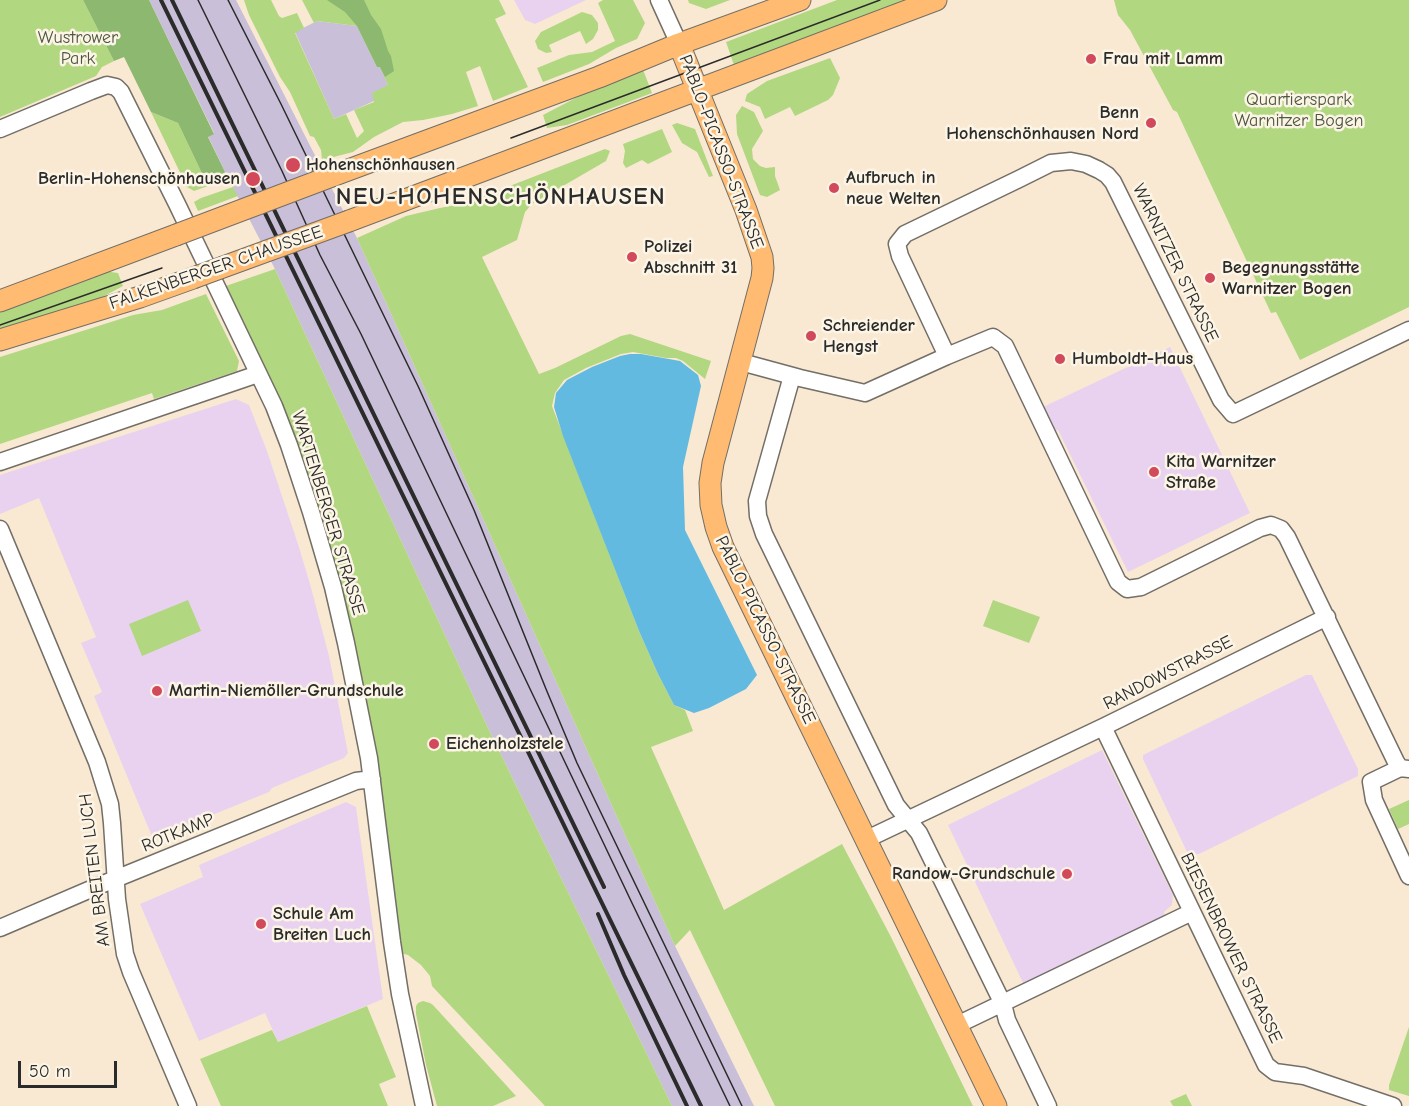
<!DOCTYPE html>
<meta charset="utf-8">
<style>
body{margin:0}
#map{position:relative;width:1409px;height:1106px;overflow:hidden;background:#f9e9d3;font-family:"Comic Neue",sans-serif}
canvas{display:block}
.scale{position:absolute;left:18px;top:1061px;width:99px;height:27px;box-sizing:border-box;border:3px solid #2b2b2b;border-top:0;padding-left:8px;font-size:18px;line-height:21px;white-space:nowrap;color:#2b2b2b;-webkit-text-stroke:4px #fcf5e5;paint-order:stroke}
</style>
<div id="map">
<canvas width="1409" height="1106"></canvas>
<div class="scale">50 m</div>
</div>
<script>
const g = document.querySelector('canvas').getContext('2d');
g.lineJoin = 'round';
function paint(path, color) { g.fillStyle = color; g.fill(path, 'evenodd'); }
const toPath = rows => new Path2D(rows.map(r => 'M' + r).join(''));
function stroke(path, color, width, dash) { g.strokeStyle = color; g.lineWidth = width; g.lineCap = dash ? 'butt' : 'round'; g.setLineDash(dash || []); g.stroke(path); }
function write(font, color, halo, rows, align = 'center') {
  g.font = font + ' "Comic Neue",sans-serif'; g.lineWidth = 5; g.setLineDash([]); g.textBaseline = 'middle'; g.strokeStyle = halo; g.fillStyle = color; for (const [text, x, y, turn = 0] of rows) {
    g.save(); g.translate(x, y); g.rotate((+turn || 0) * Math.PI / 180); g.textAlign = isNaN(turn) ? turn : align; if (halo) g.strokeText(text, 0, 0); g.fillText(text, 0, 0); g.restore();
  }
}
paint(toPath([
 [514,0,586,0,535,24,525,20],
 [1170,347,1250,513,1128,572,1058,430,1052,432,1041,408],
 [236,399,249,405,267,451,298,544,310,584,329,656,348,753,344,758,272,788,269,792,153,839,94,696,102,692,81,643,96,637,39,498,0,514,0,475],
 [1306,675,1312,675,1358,769,1358,776,1199,854,1188,854,1143,759,1143,755],
 [1102,750,1173,895,1172,905,1164,912,1166,918,1025,987,948,825],
 [346,802,356,807,383,999,278,1042,265,1013,199,1041,140,904,203,877,199,865]
]), '#e8d2ef');
paint(toPath([
 [149,0,236,0,357,238,675,946,754,1106,672,1106,488,728,275,269,228,178,208,136,214,133],
 [317,21,357,26,377,67,380,66,388,85,374,101,334,119,295,32]
]), '#c9bfd8');
paint(toPath([
 [0,0,83,0,114,61,102,67,96,76,0,117],
 [244,0,271,0,279,16,282,18,297,13,304,28,295,33,334,119,346,114,357,138,364,131,354,110,374,102,372,93,388,85,380,67,377,67,357,26,317,21,314,23,302,0,499,0,506,14,495,19,528,87,493,101,480,66,466,72,478,106,452,114,423,120,403,122,374,137,353,152,322,160,321,150,314,137,310,136,290,92,280,77,249,15],
 [603,0,633,0,645,23,637,39,616,48,589,64,543,82,537,68,569,55,592,52,615,41,598,3],
 [688,0,730,0,706,9,689,3],
 [837,0,917,0,735,68,726,42],
 [1114,0,1409,0,1409,307,1300,360,1276,312,1271,313,1177,112,1173,110,1130,30,1118,15],
 [582,12,592,15,598,23,598,30,593,39,586,44,580,31,549,45,552,52,546,53,538,49,535,41,541,32],
 [830,58,840,78,833,95,828,100,795,116,790,107,765,119,760,107,745,101,747,94,767,81],
 [642,67,652,93,567,125,547,128,543,115,612,79],
 [742,106,754,112,763,131,752,149,753,159,760,166,766,168,775,167,775,176,780,190,767,197,760,195,737,134,736,115],
 [151,112,178,123,208,186,194,191,187,187],
 [677,123,695,129,713,176,709,177,697,152,682,143,672,125],
 [662,129,672,152,648,164,642,160,626,168,623,163,625,151,623,144],
 [605,149,610,151,606,161,532,204,525,212,517,240,482,257,539,374,555,368,621,336,630,334,711,361,705,379,683,361,676,358,666,358,633,352,621,354,586,368,564,380,555,393,552,406,639,631,658,674,674,705,685,710,693,731,651,747,724,910,842,844,891,937,973,1106,775,1106,690,930,675,946,357,238,406,216,440,208,466,203],
 [233,187,238,196,198,211,194,202,201,198],
 [275,269,488,728,672,1106,545,1106,432,986,430,976,421,965,408,955,401,953,356,657,223,287],
 [104,271,118,273,123,286,89,304,0,332,0,308],
 [206,294,239,361,237,371,154,399,152,393,0,444,0,357,133,315,162,310],
 [188,600,201,631,142,656,129,624],
 [993,600,1040,617,1029,643,983,626],
 [1409,800,1409,824,1398,829,1389,809],
 [423,1001,430,1003,433,1005,516,1096,493,1106,437,1106,426,1065,416,1014,416,1006,418,1003],
 [367,1006,396,1077,379,1084,388,1106,221,1106,200,1059,272,1030,278,1042],
 [1409,1027,1409,1096,1389,1090,1389,1085],
 [1186,1094,1192,1106,1173,1106,1170,1101]
]), '#b1d781');
paint(toPath([
 [83,0,149,0,214,134,208,137,228,178,208,186,178,123,151,112,124,57,114,61],
 [327,0,364,0,371,15,381,29,388,51,391,56,394,71,385,77,380,67,377,67,357,26,345,12]
]), '#8cb86f');
paint(toPath([
 [630,354,641,354,680,361,698,375,701,386,683,467,685,530,757,675,746,689,709,708,694,713,674,705,658,674,639,631,563,436,554,407,556,393,567,380,592,367,620,356]
]), '#63bae0');
const minor = toPath([
 [659,0,679,44],
 [0,129,91,91,107,85,116,87,121,92,177,204,274,406,289,445,311,512,333,587,346,643,369,758,392,942,400,994,424,1106],
 [947,356,993,337,1005,346,1118,582,1127,589,1141,587,1260,528,1271,525,1281,529,1287,537,1396,762,1400,768,1409,769],
 [741,362,800,378,865,393,947,356,900,256,897,244,905,234,1019,179,1051,163,1071,161,1086,164,1099,170,1107,175,1113,182,1221,400,1233,414,1409,330],
 [792,376,757,501,758,516,764,534,896,805,919,833,1003,1004,1007,1020,1048,1106],
 [0,462,258,374],
 [0,529,97,762,110,804,112,823,117,899,125,954,131,972,188,1106],
 [1103,727,1266,1065,1275,1072,1304,1076,1393,1106],
 [1400,768,1371,782,1374,800,1409,876],
 [867,839,1103,727,1327,617],
 [0,928,98,886,356,781,372,779],
 [957,1025,1192,912]
]);
const major = toPath([
 [679,44,746,210,762,257,763,268,762,278,713,463,710,483,711,505,716,527,723,547,996,1106],
 [332,176,599,77,679,44,800,0],
 [349,221,936,0],
 [0,301,176,235],
 [0,340,140,297,193,278]
]);
stroke(minor, '#736e66', 19);
stroke(major, '#736e66', 23);
stroke(minor, '#fff', 16);
stroke(major, '#febb71', 21);
stroke(toPath([
 [198,0,282,171,320,255,361,334,632,903,730,1106],
 [228,0,281,104,418,386,474,510,546,689,577,763,742,1106],
 [511,138,880,0],
 [0,325,162,268]
]), '#2b2b2b', 1.5);
stroke(toPath([
 [161,0,701,1106],
 [172,0,604,887],
 [598,914,624,975,687,1106]
]), '#2b2b2b', 4);
const majorBridge = toPath([
 [176,235,332,176],
 [193,278,349,221]
]);
stroke(majorBridge, '#736e66', 23, []);
stroke(majorBridge, '#febb71', 21);
for (const [x, y, r, color] of [
 [1091,59,6,"#d1495b"],
 [1151,123,6,"#d1495b"],
 [293,165,8,"#d1495b"],
 [253,179,8,"#d1495b"],
 [834,188,6,"#d1495b"],
 [632,257,6,"#d1495b"],
 [1210,278,6,"#d1495b"],
 [811,336,6,"#d1495b"],
 [1060,359,6,"#d1495b"],
 [1154,472,6,"#d1495b"],
 [157,691,6,"#d1495b"],
 [434,744,6,"#d1495b"],
 [1067,874,6,"#d1495b"],
 [261,924,6,"#d1495b"]
]) { const dot = new Path2D(); dot.arc(x, y, r, 0, 2 * Math.PI); g.fillStyle = color; g.fill(dot); stroke(dot, '#fcf5e5', 2); }
write('18px', '#4c5640', '#fcf5e5', [
 ["Wustrower",78,38],
 ["Park",78,59],
 ["Quartierspark",1299,100],
 ["Warnitzer Bogen",1299,121]
]);
write('bold 18px', '#2b2b2b', '#fcf5e5', [
 ["Frau mit Lamm",1103,59],
 ["Benn",1139,113,"right"],
 ["Hohenschönhausen Nord",1139,134,"right"],
 ["Hohenschönhausen",306,165],
 ["Aufbruch in",846,178],
 ["neue Welten",846,199],
 ["Berlin-Hohenschönhausen",240,179,"right"],
 ["Polizei",644,247],
 ["Abschnitt 31",644,268],
 ["Begegnungsstätte",1222,268],
 ["Warnitzer Bogen",1222,289],
 ["Schreiender",823,326],
 ["Hengst",823,347],
 ["Humboldt-Haus",1072,359],
 ["Kita Warnitzer",1166,462],
 ["Straße",1166,483],
 ["Martin-Niemöller-Grundschule",169,691],
 ["Eichenholzstele",446,744],
 ["Randow-Grundschule",1055,874,"right"],
 ["Schule Am",273,914],
 ["Breiten Luch",273,935]
], 'left');
write('18px', '#2b2b2b', '#fcf5e5', [
 ["PABLO-PICASSO-STRASSE",721,152,69],
 ["WARNITZER STRASSE",1175,263,64],
 ["FALKENBERGER CHAUSSEE",216,268,-19],
 ["WARTENBERGER STRASSE",328,513,73],
 ["PABLO-PICASSO-STRASSE",765,630,64],
 ["RANDOWSTRASSE",1168,673,-27],
 ["ROTKAMP",178,833,-22],
 ["AM BREITEN LUCH",95,870,-97],
 ["BIESENBROWER STRASSE",1231,948,64]
]);
g.letterSpacing = '1.5px';
write('bold 24px', '#2b2b2b', '#fcf5e5', [
 ["NEU-HOHENSCHÖNHAUSEN",501,197]
]);
g.letterSpacing = '0px';
</script>
